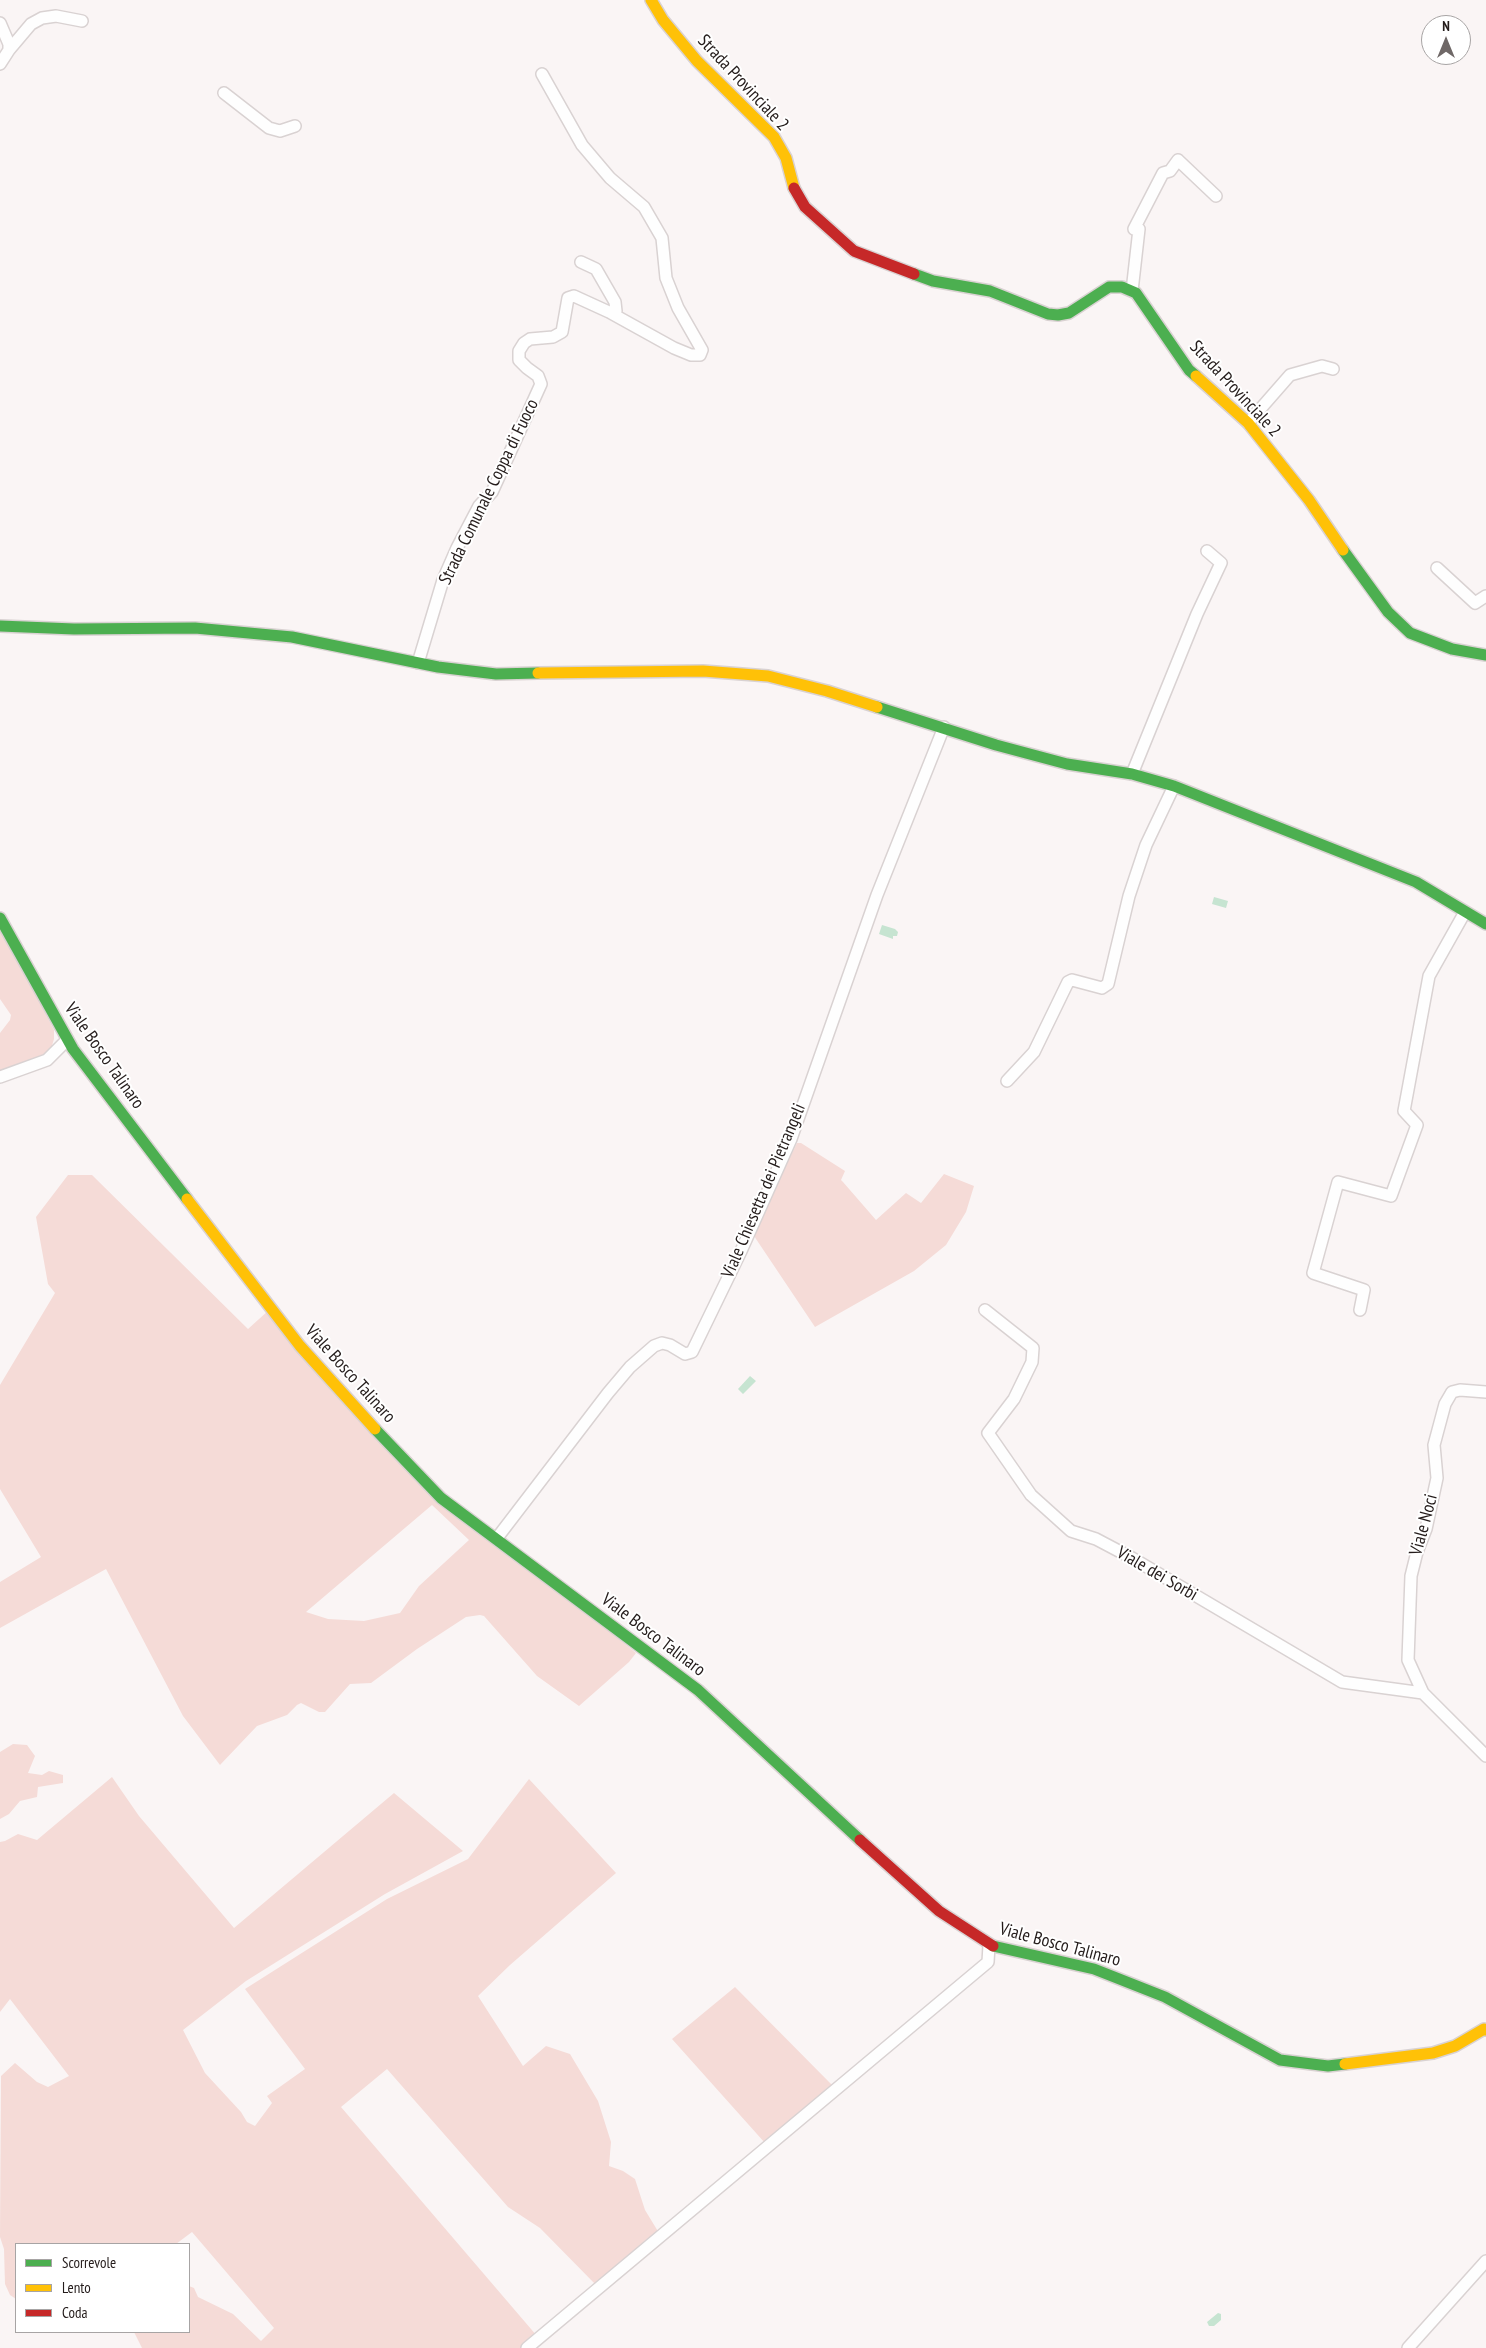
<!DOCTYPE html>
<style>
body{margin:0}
#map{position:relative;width:1486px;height:2348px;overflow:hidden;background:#faf5f5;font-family:"PT Sans Narrow",sans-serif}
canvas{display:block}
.legend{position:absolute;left:15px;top:2243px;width:175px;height:90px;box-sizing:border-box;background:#fff;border:1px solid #a7a4a4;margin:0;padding:6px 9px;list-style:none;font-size:15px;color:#241c1b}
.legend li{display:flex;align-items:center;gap:10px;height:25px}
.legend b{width:25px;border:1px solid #a7a4a4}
.north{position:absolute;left:1421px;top:15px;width:50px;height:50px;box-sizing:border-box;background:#fff;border:1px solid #a7a4a4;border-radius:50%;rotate:0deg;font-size:14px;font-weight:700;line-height:20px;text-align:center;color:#241c1b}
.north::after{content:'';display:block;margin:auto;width:18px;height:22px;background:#6f6867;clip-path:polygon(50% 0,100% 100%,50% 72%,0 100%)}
</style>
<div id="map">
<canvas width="1486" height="2348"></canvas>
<ul class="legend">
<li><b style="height:6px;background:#4caf50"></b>Scorrevole</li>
<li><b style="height:6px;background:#ffc107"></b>Lento</li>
<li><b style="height:6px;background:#c62828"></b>Coda</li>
</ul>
<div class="north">N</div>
</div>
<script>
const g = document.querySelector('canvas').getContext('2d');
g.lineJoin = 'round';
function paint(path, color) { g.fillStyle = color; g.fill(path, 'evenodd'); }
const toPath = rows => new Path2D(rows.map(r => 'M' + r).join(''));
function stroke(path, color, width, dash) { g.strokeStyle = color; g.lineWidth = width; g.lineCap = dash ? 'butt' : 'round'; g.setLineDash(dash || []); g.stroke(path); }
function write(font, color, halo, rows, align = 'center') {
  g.font = font + ' "PT Sans Narrow",sans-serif'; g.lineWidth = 4; g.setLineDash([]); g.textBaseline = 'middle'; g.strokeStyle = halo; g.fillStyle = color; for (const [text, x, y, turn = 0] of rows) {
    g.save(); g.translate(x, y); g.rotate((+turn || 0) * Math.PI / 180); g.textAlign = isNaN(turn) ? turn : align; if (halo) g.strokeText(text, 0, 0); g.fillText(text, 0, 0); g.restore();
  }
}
paint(toPath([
 [0,926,54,1030,54,1039,50,1052,35,1063,0,1073,0,1033,10,1020,11,1015,0,999],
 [797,1143,801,1143,845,1171,841,1180,843,1182,876,1220,906,1193,921,1203,944,1174,974,1186,966,1212,946,1245,914,1271,815,1327,752,1233],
 [68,1175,92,1175,248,1329,269,1310,388,1449,636,1653,629,1662,579,1706,537,1676,484,1616,480,1615,466,1617,417,1649,371,1683,350,1684,325,1712,319,1712,301,1703,297,1705,287,1715,257,1726,220,1765,183,1716,106,1569,0,1628,0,1582,41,1557,0,1489,0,1385,55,1293,48,1284,36,1217],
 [432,1505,469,1540,419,1586,400,1613,364,1621,328,1619,306,1612],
 [13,1744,27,1745,35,1756,28,1773,42,1775,49,1771,63,1775,63,1783,38,1787,37,1797,20,1801,9,1814,0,1819,0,1752],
 [112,1777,139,1816,234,1928,394,1793,463,1851,385,1894,246,1981,183,2030,205,2073,241,2112,247,2122,255,2126,272,2103,267,2096,305,2069,245,1989,387,1899,468,1859,529,1779,616,1873,510,1965,478,1996,523,2066,546,2046,570,2054,598,2101,611,2142,609,2166,623,2171,635,2179,645,2210,659,2233,597,2286,540,2228,508,2207,387,2069,341,2107,537,2336,522,2348,142,2348,134,2332,189,2332,189,2286,194,2288,198,2297,233,2314,261,2341,274,2328,192,2232,176,2244,16,2244,16,2299,10,2295,5,2284,4,2249,0,2237,1,2076,15,2063,37,2082,48,2087,69,2076,10,1999,0,2012,0,1842,5,1841,18,1834,37,1840],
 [735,1987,833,2086,765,2143,672,2039]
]), '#f5dbd7');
paint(toPath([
 [1214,897,1228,901,1226,908,1212,904],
 [882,925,895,929,898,932,897,936,893,936,893,939,879,934],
 [750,1376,756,1381,743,1394,738,1389],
 [1218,2313,1221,2314,1221,2320,1214,2326,1209,2326,1207,2322]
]), '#c6e4d1');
const street = toPath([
 [0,23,9,44,9,50,0,64],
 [9,50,31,24,42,18,56,16,82,21],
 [224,93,269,128,280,131,295,126],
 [581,262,596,269,615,302,616,311,609,312],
 [1132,291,1139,229,1134,229,1163,173,1170,171,1178,160,1216,196],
 [1248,423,1290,375,1322,366,1333,369],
 [1437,568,1475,603,1486,596],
 [418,663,443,580,457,548,479,506,492,492,541,384,538,376,527,368,519,360,519,351,524,343,530,339,553,337,562,332,568,298,574,296,609,312,674,348,691,355,700,355,702,350,678,308,666,278,662,238,644,207,610,178,582,145,542,74],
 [1132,774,1197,614,1221,563,1207,551],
 [0,1077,47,1060,67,1040],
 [1007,1081,1034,1052,1068,982,1072,980,1102,988,1108,984,1129,896,1146,845,1174,786],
 [985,1310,1033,1348,1032,1362,1014,1399,988,1433,1031,1495,1071,1531,1096,1539,1132,1558,1342,1682,1423,1693,1486,1756],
 [1360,1310,1364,1290,1313,1273,1338,1182,1391,1196,1417,1125,1404,1111,1429,976,1465,912],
 [497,1538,608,1393,630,1367,654,1346,662,1343,670,1345,685,1354,692,1352,741,1251,791,1139,877,895,944,727],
 [1423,1693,1408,1660,1411,1576,1417,1552,1426,1529,1437,1478,1434,1445,1445,1404,1452,1392,1460,1390,1486,1392],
 [527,2348,988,1962,989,1945],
 [1408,2348,1486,2261]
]);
const fast = toPath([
 [914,274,933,281,990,291,1048,314,1058,315,1069,313,1109,287,1122,287,1136,293,1189,370,1196,376],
 [1343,550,1388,612,1410,633,1452,649,1486,655],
 [0,626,74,629,195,628,292,637,438,667,496,674,538,673],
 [877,707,996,745,1067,764,1132,774,1174,786,1416,882,1486,924],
 [0,918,73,1049,187,1199],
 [375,1429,441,1498,698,1690,860,1840],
 [993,1946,1094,1969,1165,1997,1280,2060,1328,2066,1345,2064]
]);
const slow = toPath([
 [651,0,663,20,697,61,774,137,786,158,794,188],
 [1196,376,1248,423,1309,500,1343,550],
 [538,673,703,671,768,676,827,691,877,707],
 [187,1199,300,1346,375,1429],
 [1345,2064,1433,2053,1455,2046,1484,2029,1486,2030]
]);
const jam = toPath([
 [794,188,805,207,854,251,914,274],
 [860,1840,939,1911,993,1946]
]);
stroke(street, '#d9d2d2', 14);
stroke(fast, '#d9d2d2', 14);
stroke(slow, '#d9d2d2', 14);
stroke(jam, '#d9d2d2', 14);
stroke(street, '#fefefe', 11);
stroke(fast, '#4caf50', 11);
stroke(slow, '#ffc107', 11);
stroke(jam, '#c62828', 11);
write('18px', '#241c1b', '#fff', [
 ["Strada Provinciale 2",743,83,47],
 ["Strada Provinciale 2",1235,389,47],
 ["Strada Comunale Coppa di Fuoco",489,492,-64],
 ["Viale Bosco Talinaro",104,1056,55],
 ["Viale Chiesetta dei Pietrangeli",764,1191,-67],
 ["Viale Bosco Talinaro",350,1374,48],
 ["Viale Noci",1424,1525,-75],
 ["Viale dei Sorbi",1157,1574,30],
 ["Viale Bosco Talinaro",653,1635,37],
 ["Viale Bosco Talinaro",1060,1945,15]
]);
</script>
